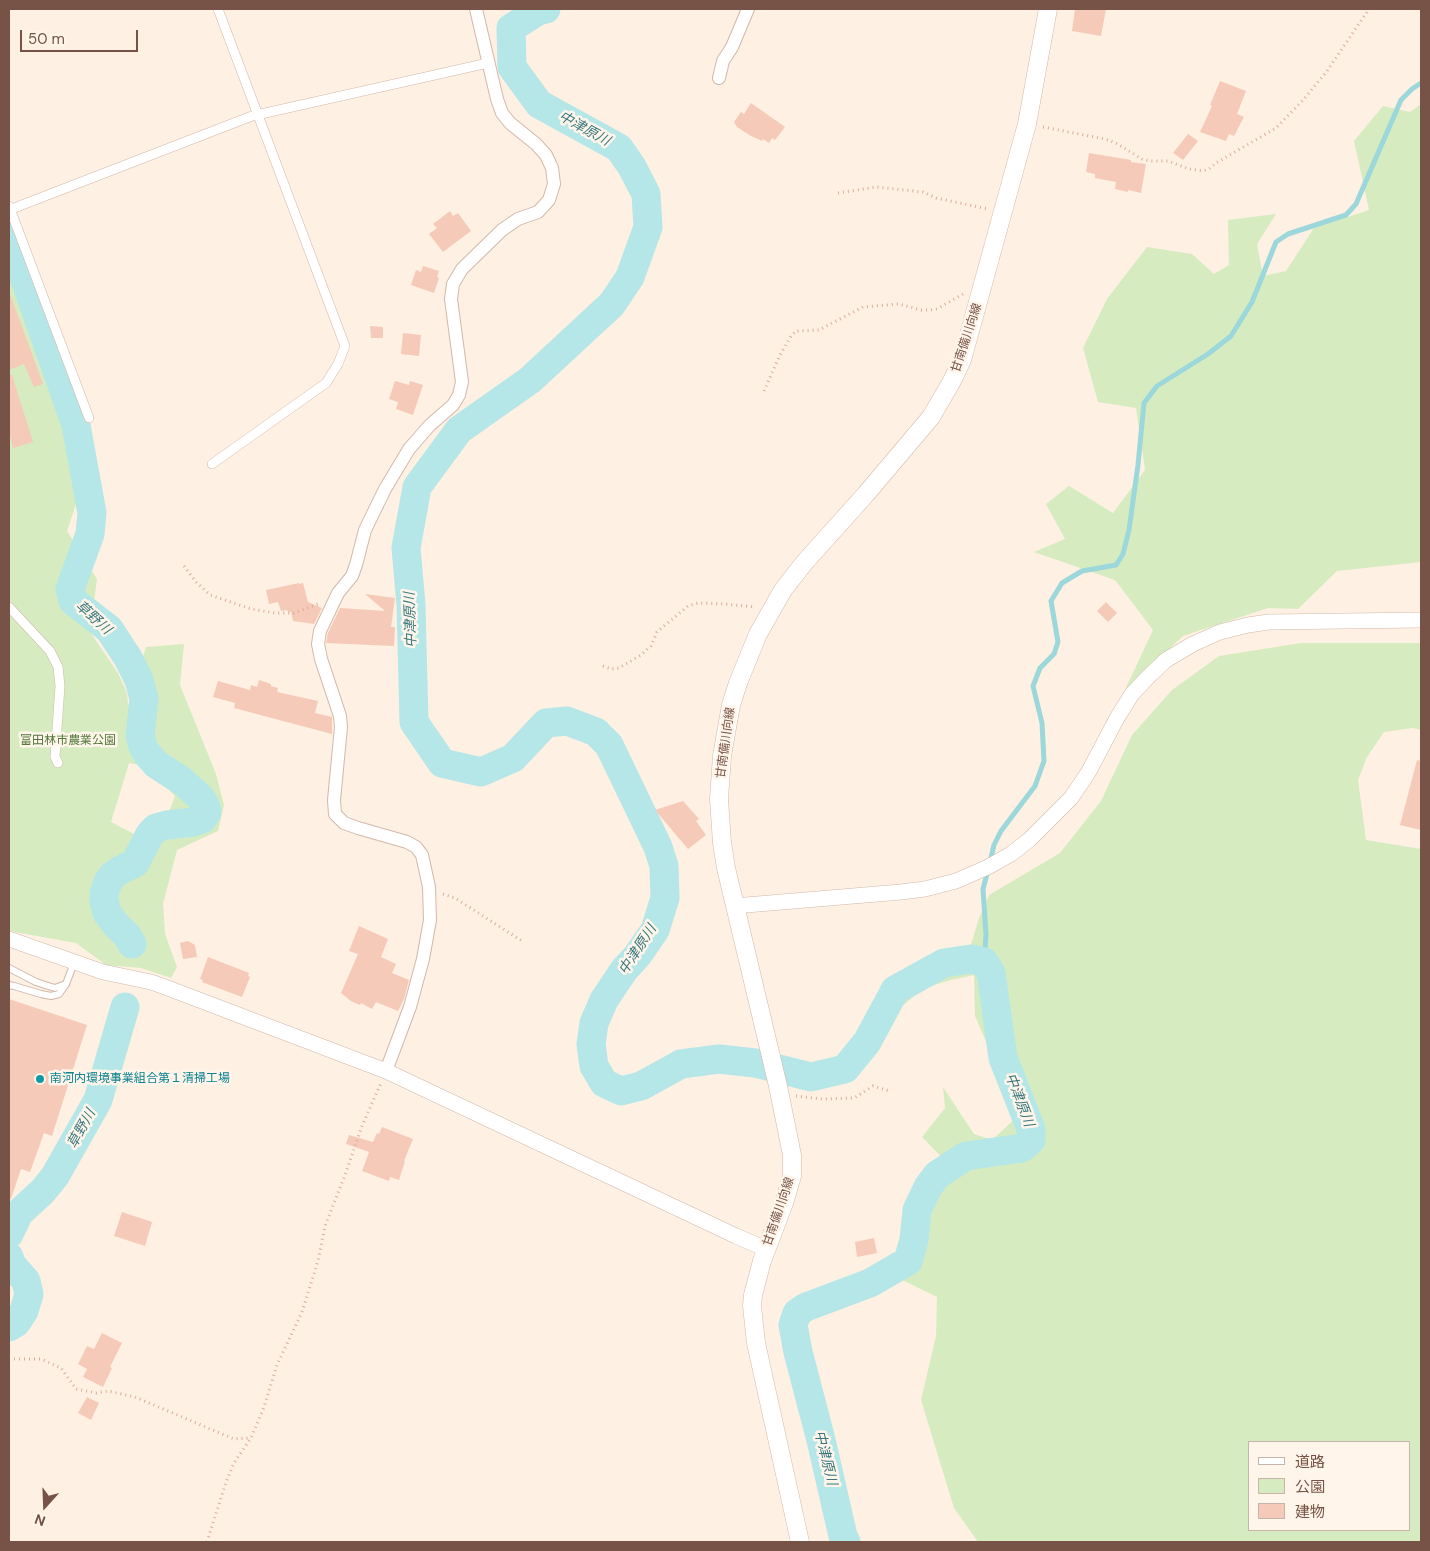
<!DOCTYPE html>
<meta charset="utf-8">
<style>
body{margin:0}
#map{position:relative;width:1430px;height:1551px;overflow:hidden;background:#fef0e2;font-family:"DM Sans","Noto Sans JP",sans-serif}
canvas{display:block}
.frame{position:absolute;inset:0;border:10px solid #775347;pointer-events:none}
.legend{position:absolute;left:1248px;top:1441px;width:162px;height:90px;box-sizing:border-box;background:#fff5ea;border:1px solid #c9b4a9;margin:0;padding:6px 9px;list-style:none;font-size:15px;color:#775347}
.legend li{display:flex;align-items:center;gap:10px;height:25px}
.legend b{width:25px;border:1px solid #c9b4a9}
.north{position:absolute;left:20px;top:1481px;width:50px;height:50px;-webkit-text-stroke:4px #fff5ea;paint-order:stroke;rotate:200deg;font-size:14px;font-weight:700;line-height:20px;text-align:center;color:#775347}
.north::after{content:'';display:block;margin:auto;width:18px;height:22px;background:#775347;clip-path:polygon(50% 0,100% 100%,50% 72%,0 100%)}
.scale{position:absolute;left:20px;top:30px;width:118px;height:22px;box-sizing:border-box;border:2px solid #775347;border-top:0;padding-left:6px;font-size:15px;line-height:18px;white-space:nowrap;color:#775347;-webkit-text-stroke:4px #fff5ea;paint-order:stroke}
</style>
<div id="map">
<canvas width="1430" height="1551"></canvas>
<div class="frame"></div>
<ul class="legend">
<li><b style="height:6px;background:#fff"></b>道路</li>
<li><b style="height:14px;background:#d6ecc0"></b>公園</li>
<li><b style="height:14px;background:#f5cab8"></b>建物</li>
</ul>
<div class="north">N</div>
<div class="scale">50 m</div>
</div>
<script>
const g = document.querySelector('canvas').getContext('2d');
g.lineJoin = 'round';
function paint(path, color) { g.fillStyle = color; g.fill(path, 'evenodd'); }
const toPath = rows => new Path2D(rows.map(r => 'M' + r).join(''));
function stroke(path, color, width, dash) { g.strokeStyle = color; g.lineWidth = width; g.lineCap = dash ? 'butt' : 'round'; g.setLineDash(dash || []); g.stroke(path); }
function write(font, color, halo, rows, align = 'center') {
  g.font = font + ' "DM Sans","Noto Sans JP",sans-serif'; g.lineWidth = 5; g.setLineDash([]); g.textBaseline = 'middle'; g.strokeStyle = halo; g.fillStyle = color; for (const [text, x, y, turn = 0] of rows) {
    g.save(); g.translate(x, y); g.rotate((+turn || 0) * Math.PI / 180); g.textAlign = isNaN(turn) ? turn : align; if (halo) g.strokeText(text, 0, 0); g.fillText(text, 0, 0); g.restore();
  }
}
paint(toPath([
 [1421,104,1421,562,1337,571,1298,609,1268,608,1183,636,1124,692,1153,630,1115,580,1034,552,1065,539,1046,504,1069,486,1113,513,1145,470,1136,408,1098,402,1083,348,1107,299,1147,247,1192,254,1214,274,1229,265,1228,220,1276,214,1257,244,1263,276,1286,271,1314,228,1369,210,1354,141,1383,106,1410,112],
 [9,252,32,320,72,425,82,486,67,531,97,579,90,632,118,673,127,693,128,706,146,647,184,644,180,685,216,774,224,805,218,831,177,850,163,904,165,934,177,967,171,978,141,968,106,965,76,943,9,931],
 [129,763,145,766,175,796,166,820,136,835,111,822],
 [1301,643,1421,643,1421,730,1413,728,1384,732,1367,757,1358,780,1366,840,1421,849,1421,1542,978,1542,954,1508,921,1400,936,1336,937,1297,898,1278,921,1206,954,1170,922,1137,945,1108,943,1087,974,1134,992,1140,1018,1116,975,1016,974,975,951,980,924,988,901,1007,900,997,930,977,966,961,979,918,989,895,1060,853,1101,801,1132,735,1172,690,1219,656],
 [1249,1442,1409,1442,1409,1530,1249,1530]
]), '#d6ecc0');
stroke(toPath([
 [990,862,994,845,1001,831,1035,786,1044,761,1042,723,1033,686,1040,668,1054,654,1058,642,1051,601,1062,583,1082,571,1116,565,1123,554,1129,530,1138,465,1144,403,1157,386,1208,354,1231,336,1252,302,1276,242,1288,234,1346,215,1356,204,1401,100,1412,89,1421,83],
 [984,962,986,935,983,889,988,870]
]), '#9bd7db', 5);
stroke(toPath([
 [546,9,538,11,511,28,512,67,539,104,619,148,632,167,646,194,648,227,630,277,612,304,530,380,459,430,417,487,406,548,411,605,414,722,442,763,481,772,513,758,546,723,567,721,596,732,609,745,658,847,664,866,665,898,655,930,637,956,624,970,604,1000,594,1023,591,1044,594,1066,604,1083,621,1091,641,1086,681,1064,719,1059,755,1063,811,1077,845,1069,867,1042,895,990,944,963,971,959,984,962,991,973,1003,1058,1031,1129,1031,1140,1022,1148,966,1156,937,1175,928,1187,917,1210,914,1240,908,1261,870,1283,806,1307,797,1313,793,1325,798,1352,821,1440,843,1536,846,1542],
 [9,234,76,425,92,513,90,534,70,589,73,601,109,629,128,658,139,680,144,699,140,736,143,747,148,755,156,764,182,781,201,798,206,807,207,812,202,819,194,822,167,825,156,828,150,834,135,863,119,871,113,875,108,882,104,893,104,901,107,913,117,926,126,934,132,944],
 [9,1234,19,1213,43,1191,55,1176,98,1100,125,1007],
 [9,1257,12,1265,26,1281,29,1294,24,1311,16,1323,9,1327]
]), '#b5e6e8', 29);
paint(toPath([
 [1075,9,1106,9,1101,36,1072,31],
 [1220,81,1246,91,1237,114,1244,117,1234,136,1229,134,1226,141,1200,132,1212,106,1210,105],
 [751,103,785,127,775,140,772,138,769,143,763,139,762,141,751,136,737,127,734,122,741,112,744,114],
 [1188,134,1198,141,1183,160,1173,153],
 [1089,153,1131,160,1131,162,1146,164,1141,193,1128,190,1128,192,1115,189,1116,182,1095,178,1095,174,1086,172],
 [450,211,453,216,458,213,471,231,443,252,429,234,437,228,433,224],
 [423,266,439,271,437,277,439,278,434,293,411,285,416,270,421,272],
 [9,294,10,294,43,384,34,387,24,364,9,370],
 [370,326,383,327,383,338,371,338],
 [403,333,421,335,419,356,401,354],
 [9,375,12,375,33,442,13,448,9,431],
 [395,381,409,385,410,381,423,385,413,415,396,409,398,402,389,399],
 [299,583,299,584,303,583,308,602,322,608,314,624,293,621,291,612,288,612,287,610,281,611,278,602,269,604,266,590],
 [365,594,395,598,391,627,395,627,394,646,326,643,328,633,340,608,385,611],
 [1106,602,1117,613,1108,622,1097,611],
 [259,680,271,684,271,686,278,688,277,692,318,701,315,713,332,717,332,734,234,708,235,703,213,697,218,681,250,690,251,685,257,687],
 [1417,760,1421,761,1421,830,1400,825],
 [683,801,699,819,696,821,706,835,688,849,655,810],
 [359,926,388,939,381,957,396,964,392,973,409,980,404,999,398,1011,376,1002,372,1009,361,1003,360,1005,351,1001,341,993,358,954,349,951],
 [188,941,195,945,197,957,183,959,180,943],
 [208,957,249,973,248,976,250,977,242,997,202,982,203,980,200,979],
 [9,999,87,1025,52,1136,44,1133,30,1172,21,1169,11,1199,9,1198],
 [382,1127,413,1139,404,1161,405,1161,399,1180,390,1177,389,1181,362,1171,369,1152,346,1144,349,1135,373,1142,377,1133,379,1134],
 [122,1212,152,1222,145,1246,114,1236],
 [874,1238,877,1253,857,1257,855,1242],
 [102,1333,122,1343,110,1367,112,1368,103,1387,83,1377,87,1369,78,1364,87,1346,94,1349],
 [87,1397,99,1403,91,1420,78,1413]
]), '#f5cab8');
const service = toPath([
 [9,968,36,982,45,985,55,988,66,984],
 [9,985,14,986,41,994,51,996,59,994,66,984,74,963]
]);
const pedestrian = toPath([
 [9,206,89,418],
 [9,210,252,116,488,63],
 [212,464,326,383,338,364,345,346,218,9],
 [9,607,50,651,58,667,60,686,55,757,58,763]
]);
const minor = toPath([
 [719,78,723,61,732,47,748,9],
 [386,1071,410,1007,423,959,430,920,429,887,422,855,416,847,407,842,358,828,344,823,335,814,334,800,341,727,340,716,321,659,318,644,320,631,338,593,352,576,356,565,365,530,385,489,409,449,430,425,453,405,459,395,462,382,451,299,453,284,462,269,502,230,518,219,538,212,549,200,554,184,552,168,546,155,536,144,510,123,502,113,497,99,476,9]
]);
const tertiary = toPath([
 [734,906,901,892,925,889,956,881,988,867,1011,854,1029,840,1071,798,1088,773,1117,718,1132,694,1148,677,1166,660,1193,644,1220,632,1248,625,1269,622,1421,620],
 [9,939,103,972,151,982,165,987,386,1071,736,1236,766,1249]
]);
const secondary = toPath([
 [800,1542,756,1343,752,1306,753,1295,762,1261,784,1203,792,1176,792,1155,778,1086,726,868,722,843,719,799,722,756,731,705,738,683,758,634,783,590,804,563,866,494,931,417,952,381,962,360,1027,124,1048,9]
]);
stroke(service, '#d2b8ab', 8);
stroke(pedestrian, '#d2b8ab', 10);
stroke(minor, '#d2b8ab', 14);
stroke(tertiary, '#d2b8ab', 16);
stroke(secondary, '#d5b8a8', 19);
stroke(toPath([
 [1043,127,1105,139,1116,143,1142,159,1151,161,1168,161,1189,169,1203,171,1209,169,1216,163,1276,128,1304,99,1327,71,1369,9],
 [838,193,876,187,923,192,936,198,988,209],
 [764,391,780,355,791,336,796,331,819,330,863,307,899,304,921,310,929,310,937,309,963,294],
 [184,566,196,582,210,595,251,609,275,613,294,613,318,604],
 [603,666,611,669,619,668,641,655,651,646,657,632,688,606,698,603,725,604,755,607],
 [443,894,455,898,522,941],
 [796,1096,822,1099,854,1098,873,1086,889,1091],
 [9,1359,41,1359,61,1368,76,1389,96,1393,108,1391,135,1397,234,1439,251,1438],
 [207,1542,226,1482,234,1463,251,1438,264,1407,277,1365,302,1312,318,1261,325,1226,345,1175,362,1126,381,1083]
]), '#daad9b', 3, [1, 4]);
stroke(service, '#fff', 6);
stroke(pedestrian, '#fff', 9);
stroke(minor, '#fff', 12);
stroke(tertiary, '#fff', 15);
stroke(secondary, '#fff', 18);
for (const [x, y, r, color] of [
 [40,1079,5,"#0f9aa8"]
]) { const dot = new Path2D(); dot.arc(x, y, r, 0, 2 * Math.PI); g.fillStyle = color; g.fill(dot); stroke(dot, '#fff5ea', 2); }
write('12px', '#775347', '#fff5ea', [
 ["甘南備川向線",967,338,-72],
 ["甘南備川向線",726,743,-82],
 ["甘南備川向線",779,1212,-71]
]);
write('12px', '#52783c', '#fff5ea', [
 ["富田林市農業公園",68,741]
]);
write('12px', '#0d838f', '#fff5ea', [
 ["南河内環境事業組合第１清掃工場",50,1079]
], 'left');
write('italic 14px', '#3a787e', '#fff5ea', [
 ["中津原川",584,129,29],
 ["草野川",93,618,42],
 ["中津原川",411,620,-92],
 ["中津原川",638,950,-57],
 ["中津原川",1019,1100,69],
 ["草野川",82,1129,-61],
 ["中津原川",825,1458,76]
]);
</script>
